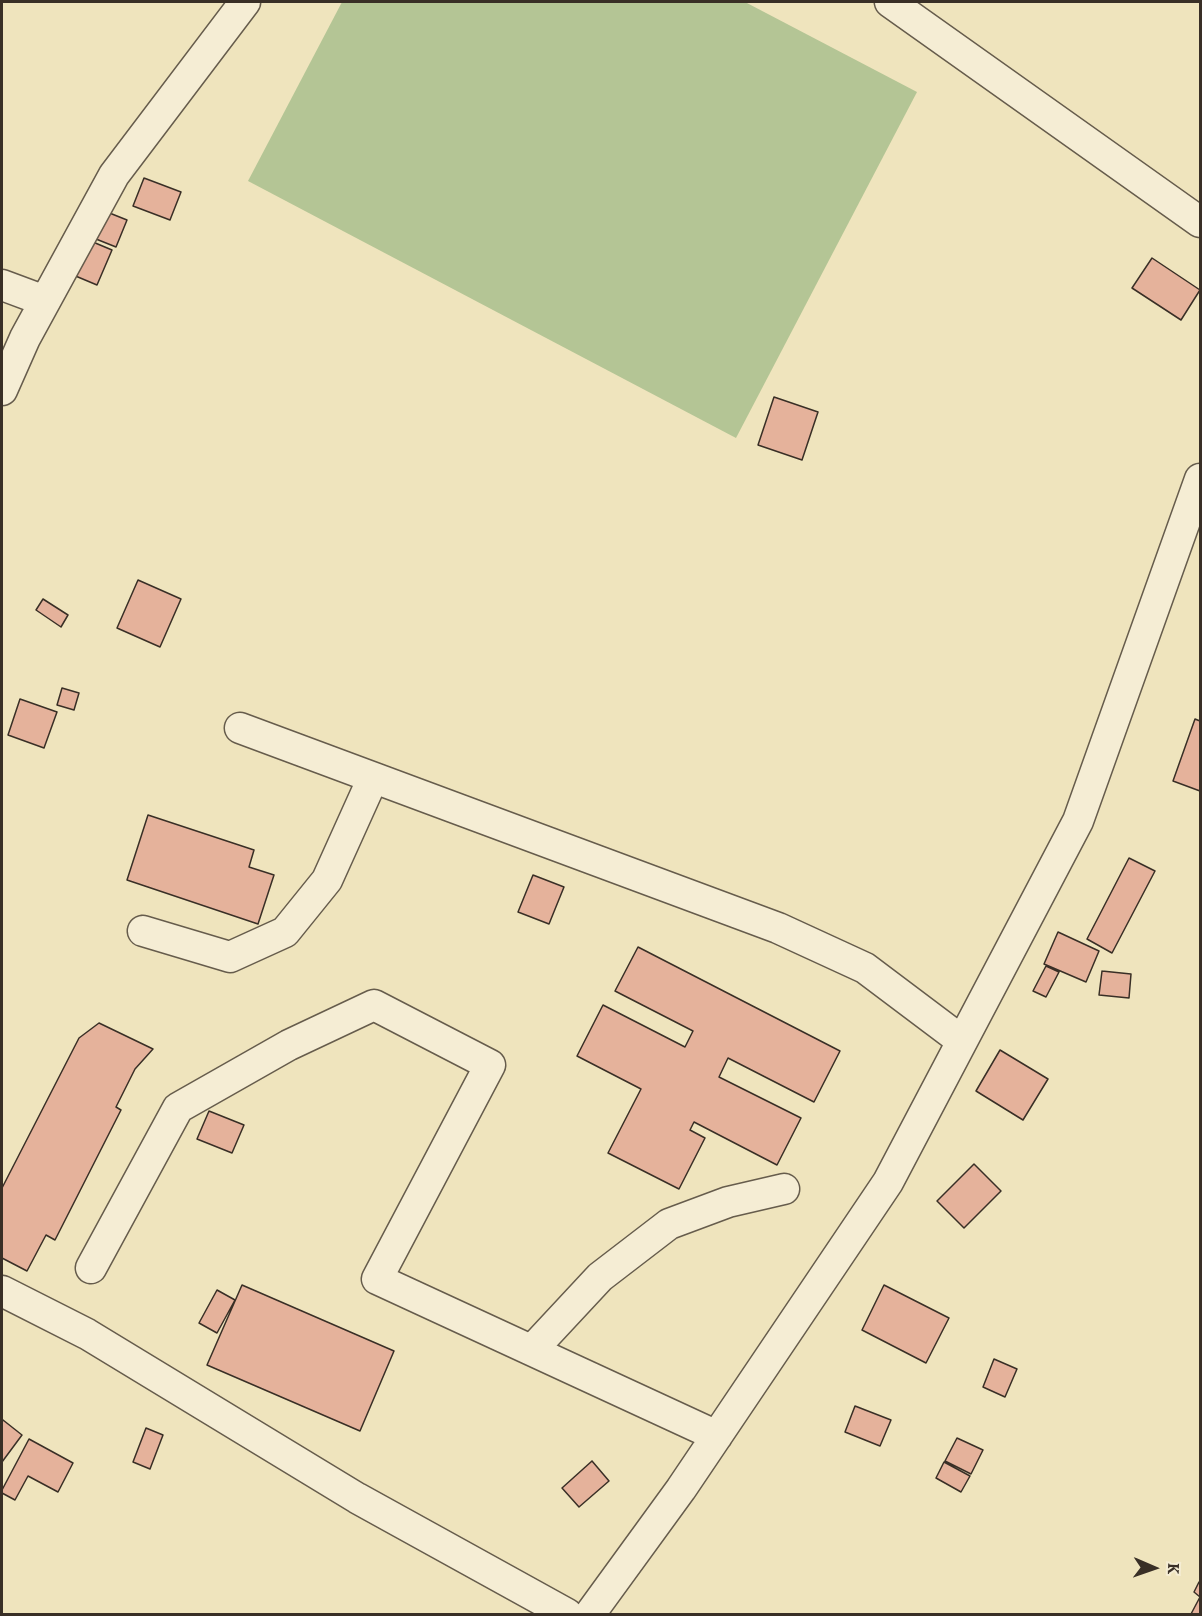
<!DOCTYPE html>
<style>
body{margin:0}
#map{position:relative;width:1202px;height:1616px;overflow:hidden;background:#efe4bd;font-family:Vollkorn,serif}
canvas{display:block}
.frame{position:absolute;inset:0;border:3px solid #392f26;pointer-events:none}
.north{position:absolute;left:1124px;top:1538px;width:60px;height:60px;-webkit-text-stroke:4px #f5edd4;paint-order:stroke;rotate:92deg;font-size:16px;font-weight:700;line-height:24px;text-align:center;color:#392f26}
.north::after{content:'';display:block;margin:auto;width:21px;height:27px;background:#392f26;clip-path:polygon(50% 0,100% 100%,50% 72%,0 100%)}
</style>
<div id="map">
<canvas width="1202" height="1616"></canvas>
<div class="frame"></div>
<div class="north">K</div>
</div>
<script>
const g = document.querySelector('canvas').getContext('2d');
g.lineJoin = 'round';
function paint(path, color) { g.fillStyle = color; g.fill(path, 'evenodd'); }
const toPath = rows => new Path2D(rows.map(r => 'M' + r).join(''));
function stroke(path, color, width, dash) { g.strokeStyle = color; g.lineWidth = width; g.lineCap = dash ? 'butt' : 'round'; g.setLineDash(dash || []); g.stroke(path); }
paint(toPath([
 [342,2,745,2,917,92,736,438,248,181]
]), '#b4c595');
const building = toPath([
 [144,178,181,192,170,220,133,206,144,178],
 [97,208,127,220,116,247,86,235,97,208],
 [81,237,112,250,97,285,66,272,81,237],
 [1152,258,1200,290,1181,320,1132,288,1152,258],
 [774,397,818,412,802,460,758,445,774,397],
 [138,580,181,599,160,647,117,628,138,580],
 [43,599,68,615,61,627,36,610,43,599],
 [62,688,79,693,74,710,57,705,62,688],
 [20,699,57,712,44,748,8,735,20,699],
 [1195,719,1200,721,1200,791,1173,781,1195,719],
 [148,815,254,850,249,867,274,875,258,924,127,880,148,815],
 [1129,858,1155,871,1112,953,1087,939,1129,858],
 [533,875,564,887,549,924,518,912,533,875],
 [1058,932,1099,951,1086,982,1044,964,1058,932],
 [638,947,840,1051,814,1102,728,1058,719,1077,801,1118,777,1165,694,1122,690,1130,705,1138,679,1189,608,1153,641,1089,577,1056,603,1005,685,1047,693,1031,615,991,638,947],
 [1046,966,1059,972,1046,997,1033,991,1046,966],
 [1102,971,1131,974,1129,998,1099,995,1102,971],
 [99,1023,153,1049,135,1069,116,1107,121,1110,55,1240,46,1235,27,1271,2,1258,2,1188,79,1038,99,1023],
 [1000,1050,1048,1079,1023,1120,976,1091,1000,1050],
 [209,1111,244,1125,232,1153,197,1139,209,1111],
 [974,1164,1001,1191,964,1228,937,1201,974,1164],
 [242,1285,394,1351,360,1431,207,1365,242,1285],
 [884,1285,949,1318,926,1363,862,1330,884,1285],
 [217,1290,235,1300,217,1333,199,1323,217,1290],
 [994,1359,1017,1369,1005,1397,983,1387,994,1359],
 [855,1406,891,1420,880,1446,845,1432,855,1406],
 [3,1420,22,1435,2,1462,2,1422,3,1420],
 [146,1428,163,1435,150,1469,133,1462,146,1428],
 [957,1438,983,1450,971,1474,945,1461,957,1438],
 [29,1439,73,1463,58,1492,28,1476,15,1500,2,1493,2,1490,29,1439],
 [592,1461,609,1481,579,1507,562,1488,592,1461],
 [944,1462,970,1476,961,1492,936,1478,944,1462],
 [1199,1582,1200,1583,1200,1597,1194,1592,1199,1582],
 [1200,1597,1200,1614,1191,1614,1200,1597]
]);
paint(building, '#e5b29b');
stroke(building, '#392f26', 1.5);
const street = toPath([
 [890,2,1200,222],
 [2,285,45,301],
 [2,390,25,338,114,175,245,2],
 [240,728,778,928,865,968,962,1041],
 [143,931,230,957,285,932,327,880,373,778],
 [91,1268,178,1108,289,1045,374,1005,490,1065,377,1279,717,1436],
 [2,1291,87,1334,357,1498,567,1614],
 [532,1350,600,1277,669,1224,728,1202,784,1189],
 [590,1614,681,1489,888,1182,1078,821,1200,479]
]);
stroke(street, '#665c4c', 33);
stroke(street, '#f5edd4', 30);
</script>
